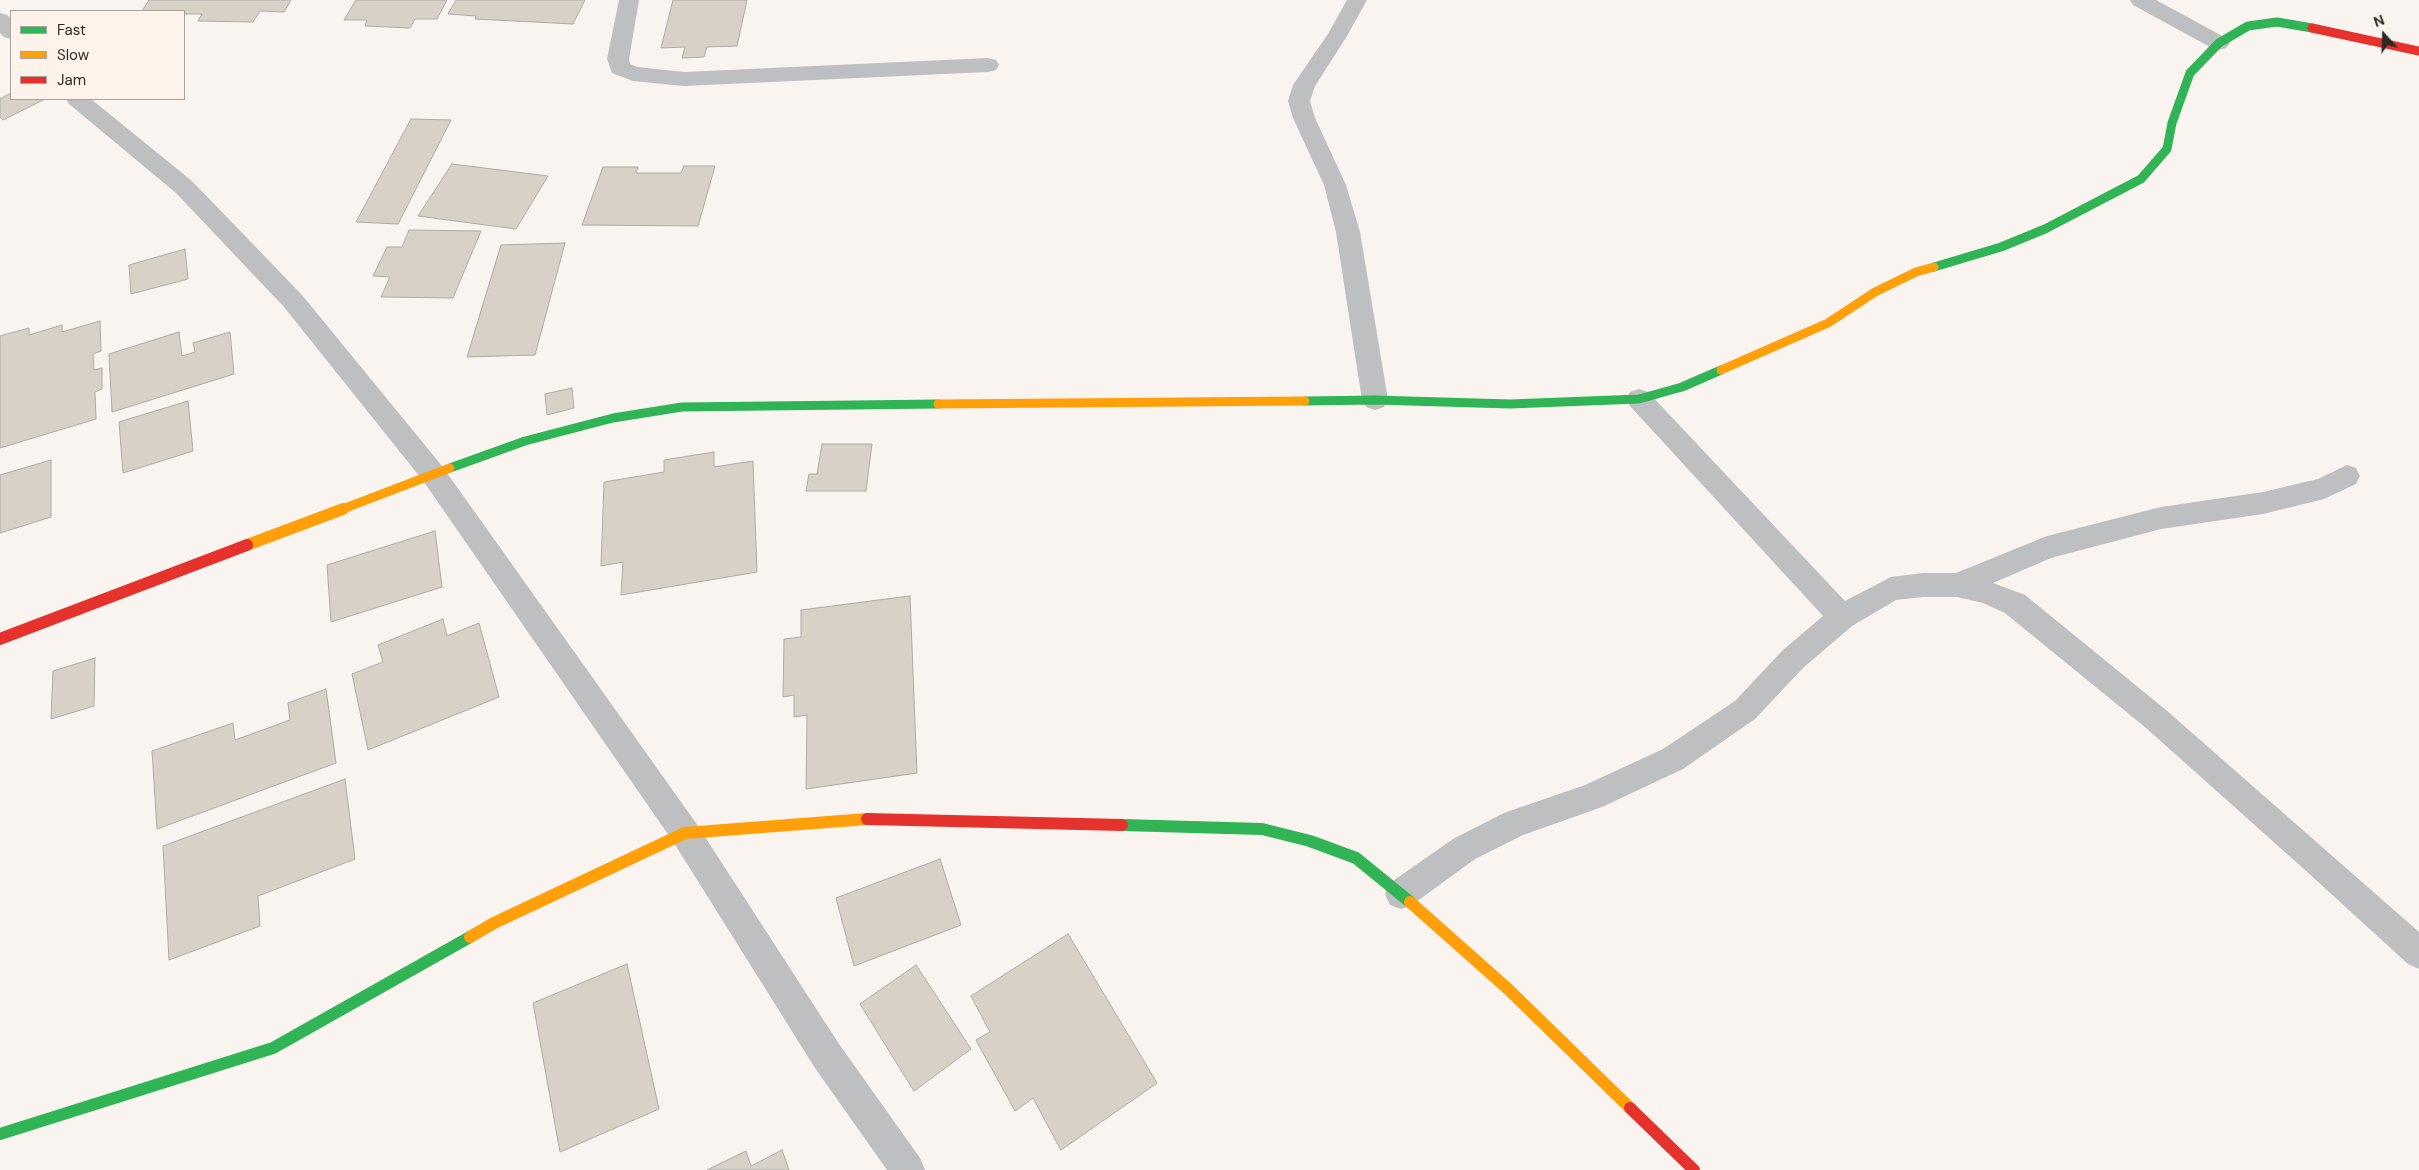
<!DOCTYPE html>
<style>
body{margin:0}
#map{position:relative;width:2419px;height:1170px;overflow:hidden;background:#f9f4ef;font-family:"DM Sans",sans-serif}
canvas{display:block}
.legend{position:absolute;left:10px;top:10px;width:175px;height:90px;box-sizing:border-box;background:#fdf3eb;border:1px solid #aaa29c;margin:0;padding:6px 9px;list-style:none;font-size:15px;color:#2e2925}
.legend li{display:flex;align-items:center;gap:10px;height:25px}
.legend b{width:25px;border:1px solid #aaa29c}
.north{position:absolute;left:2359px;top:10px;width:50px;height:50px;-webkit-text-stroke:4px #fdf3eb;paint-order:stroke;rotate:340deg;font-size:14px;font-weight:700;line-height:20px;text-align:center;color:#2e2925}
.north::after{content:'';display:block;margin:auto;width:18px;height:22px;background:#2e2925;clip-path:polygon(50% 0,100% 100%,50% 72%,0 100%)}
</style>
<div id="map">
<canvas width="2419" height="1170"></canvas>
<ul class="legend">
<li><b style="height:6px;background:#30b455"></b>Fast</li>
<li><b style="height:6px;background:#ff9f0a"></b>Slow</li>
<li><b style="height:6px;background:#e5322d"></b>Jam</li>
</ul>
<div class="north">N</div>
</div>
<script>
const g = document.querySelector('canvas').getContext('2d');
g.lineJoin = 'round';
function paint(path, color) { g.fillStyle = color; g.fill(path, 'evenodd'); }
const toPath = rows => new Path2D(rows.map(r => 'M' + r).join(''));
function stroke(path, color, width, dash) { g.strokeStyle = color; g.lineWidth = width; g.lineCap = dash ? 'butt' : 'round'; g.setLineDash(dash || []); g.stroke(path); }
const building = toPath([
 [149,0,291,0,284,12,260,11,253,22,198,21,202,14,184,14,184,11,142,11,149,0],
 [356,0,447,0,437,19,415,19,410,28,365,26,367,20,344,20,356,0],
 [456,0,585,0,573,24,475,19,476,16,448,14,456,0],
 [673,0,747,0,737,46,707,47,704,57,682,58,685,47,661,48,673,0],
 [11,93,11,99,45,99,3,120,0,117,0,99,11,93],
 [411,119,451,120,398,224,356,222,411,119],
 [452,164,548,176,516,229,418,216,452,164],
 [684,166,715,166,698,226,582,225,603,167,638,167,636,173,681,173,684,166],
 [409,230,481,231,453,298,381,297,390,277,373,276,387,247,402,247,409,230],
 [565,243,535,355,467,357,501,245,565,243],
 [185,249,188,279,131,294,129,265,185,249],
 [100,321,101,351,93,354,94,370,102,368,102,389,95,392,96,419,0,448,0,336,29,328,29,335,62,325,62,332,100,321],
 [179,332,182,356,195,352,193,343,230,332,234,374,112,412,109,354,179,332],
 [572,388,574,408,547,415,545,394,572,388],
 [188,401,193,451,123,473,119,422,188,401],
 [822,444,872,444,866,491,806,491,809,474,817,474,822,444],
 [714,452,714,467,753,461,757,572,621,595,623,562,601,566,604,482,664,472,664,460,714,452],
 [51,460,51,517,0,533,0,475,51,460],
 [435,531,442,587,331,622,327,565,435,531],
 [910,596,917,773,806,789,807,715,794,717,794,695,783,697,784,639,801,637,801,610,910,596],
 [443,619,447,636,479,623,499,697,368,750,352,674,383,662,378,645,443,619],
 [95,658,94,706,51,719,53,671,95,658],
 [326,689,336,763,157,829,152,751,233,723,235,740,290,720,288,703,326,689],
 [345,779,355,859,258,896,260,926,169,960,163,846,345,779],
 [940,859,961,925,854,966,836,898,940,859],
 [1068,934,1157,1083,1061,1150,1033,1098,1015,1111,976,1040,990,1032,971,996,1068,934],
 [627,964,659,1109,560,1152,533,1003,627,964],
 [916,965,971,1049,914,1091,860,1004,916,965],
 [782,1150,789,1170,707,1170,746,1151,751,1166,782,1150]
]);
paint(building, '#d8d1c8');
stroke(building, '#aeaaa6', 1);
paint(toPath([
 [619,0,639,0,629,59,630,64,637,67,684,72,988,58,996,60,999,65,996,70,988,72,684,86,633,81,612,73,607,59,619,0],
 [1347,0,1367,0,1347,36,1315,86,1310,101,1315,118,1346,185,1360,232,1388,400,1384,407,1375,410,1366,407,1362,400,1336,232,1324,185,1293,118,1288,101,1293,85,1328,34,1347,0],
 [2130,0,2156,0,2226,38,2230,43,2226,48,2219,50,2212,48,2133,5,2130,0],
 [0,13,7,15,11,19,11,39,4,37,0,33,0,13],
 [66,99,91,99,192,181,302,295,442,466,696,823,839,1044,920,1158,925,1170,887,1170,815,1068,674,843,424,482,284,307,176,193,69,104,66,99],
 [1639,389,1648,392,1845,601,1891,577,1923,573,1956,573,2047,536,2161,507,2263,492,2318,479,2347,465,2356,468,2360,476,2356,484,2324,499,2263,514,2161,529,2051,558,1993,583,2025,595,2166,710,2419,932,2419,969,2408,964,2305,870,2146,728,2005,613,1983,603,1957,597,1923,597,1896,600,1852,626,1803,668,1755,719,1683,769,1602,807,1523,835,1475,859,1412,905,1401,909,1390,905,1385,894,1390,883,1453,839,1504,813,1585,785,1663,749,1735,701,1783,650,1823,616,1630,406,1626,399,1630,392,1639,389]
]), '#bebfc0');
stroke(toPath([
 [1934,267,2001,247,2045,229,2141,179,2167,149,2172,123,2190,73,2219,43,2248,26,2277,22,2312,28],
 [1305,401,1375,400,1510,404,1639,399,1682,387,1721,370],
 [450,468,525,441,613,418,682,407,938,404]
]), '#30b455', 9);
stroke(toPath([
 [1122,825,1262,829,1310,841,1356,858,1410,902],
 [0,1134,273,1048,470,937]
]), '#30b455', 12);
stroke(toPath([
 [1721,370,1828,323,1875,292,1916,272,1934,267],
 [938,404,1305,401],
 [340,510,450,468]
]), '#ff9f0a', 9);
stroke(toPath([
 [247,545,343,509],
 [1410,902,1508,989,1630,1108],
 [470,937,494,923,685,833,867,819]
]), '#ff9f0a', 12);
stroke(toPath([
 [2312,28,2419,51]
]), '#e5322d', 9);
stroke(toPath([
 [0,639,247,545],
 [867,819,1122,825],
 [1630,1108,1694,1170]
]), '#e5322d', 12);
</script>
